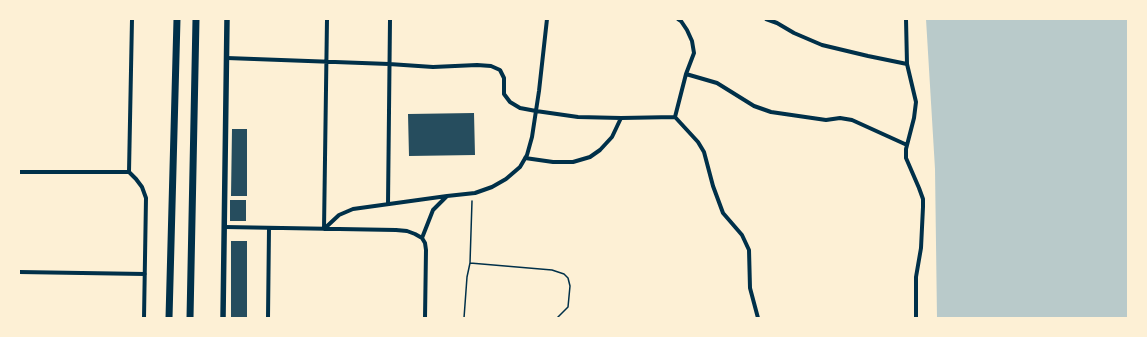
<!DOCTYPE html>
<style>
body{margin:0}
#map{position:relative;width:1147px;height:337px;overflow:hidden;background:#fdf0d5;font-family:"Noto Sans",sans-serif}
canvas{display:block}
.frame{position:absolute;inset:0;border:20px solid #fdf0d5;pointer-events:none}
</style>
<div id="map">
<canvas width="1147" height="337"></canvas>
<div class="frame"></div>
</div>
<script>
const g = document.querySelector('canvas').getContext('2d');
g.lineJoin = 'round';
function paint(path, color) { g.fillStyle = color; g.fill(path, 'evenodd'); }
const toPath = rows => new Path2D(rows.map(r => 'M' + r).join(''));
function stroke(path, color, width, dash) { g.strokeStyle = color; g.lineWidth = width; g.lineCap = dash ? 'butt' : 'round'; g.setLineDash(dash || []); g.stroke(path); }
paint(toPath([
 [926,19,1128,19,1128,318,937,318,935,169]
]), '#b9caca');
paint(toPath([
 [474,113,475,155,409,156,408,114],
 [232,129,247,129,247,196,231,196],
 [230,200,246,200,246,221,230,221],
 [231,241,247,241,247,318,231,318]
]), '#264d5e');
stroke(toPath([
 [472,201,470,263,552,270,564,274,568,278,570,286,568,307,557,318],
 [464,318,467,277,470,263]
]), '#003049', 1.5);
stroke(toPath([
 [766,19,777,23,794,33,822,45,868,56,907,64],
 [906,19,907,64,916,102,914,118,906,149,906,158,919,188,923,199,923,207,921,248,916,277,916,318],
 [227,58,389,64,433,67,477,65,491,66,500,70,504,78,504,94,510,102,520,108,536,111,578,117,621,118,675,117,698,142,704,152,713,186,723,213,742,235,749,250,750,288,758,318],
 [686,74,717,83,754,106,771,112,826,120,840,118,852,120,907,145],
 [675,117,686,74,694,53,692,41,687,30,681,21,678,19],
 [525,158,553,162,573,162,590,157,600,150,612,137,621,118],
 [19,172,129,172,136,179,142,187,146,198,144,318],
 [129,172,132,19],
 [388,204,390,19],
 [225,227,396,230,407,231,415,234,422,238,425,243,426,250,425,318],
 [324,229,327,19],
 [324,229,339,215,353,209,447,196],
 [422,238,433,210,447,196,475,193,492,187,506,179,520,167,527,155,532,137,539,91,547,19],
 [19,272,145,274],
 [268,318,269,228]
]), '#003049', 4);
stroke(toPath([
 [223,318,227,19]
]), '#003049', 5.5);
stroke(toPath([
 [169,318,177,19],
 [190,318,196,19]
]), '#003049', 7);
</script>
